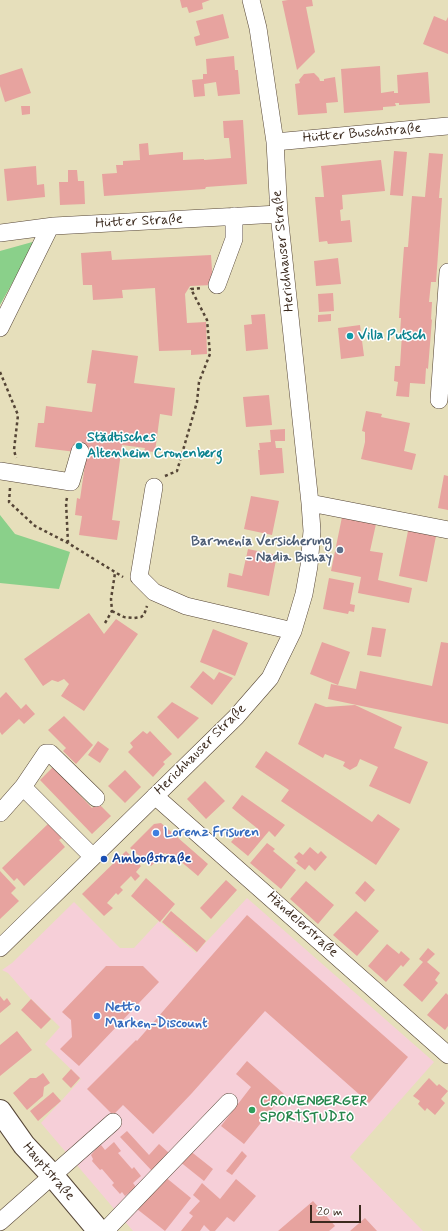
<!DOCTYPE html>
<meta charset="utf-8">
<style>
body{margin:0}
#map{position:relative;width:448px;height:1231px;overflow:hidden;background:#e6dfbb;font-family:Mynerve,sans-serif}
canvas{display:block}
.scale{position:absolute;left:310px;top:1205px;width:51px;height:18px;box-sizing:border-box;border:2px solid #3b2a1e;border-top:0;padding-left:5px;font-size:12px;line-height:14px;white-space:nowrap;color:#3b2a1e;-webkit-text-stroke:3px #fff;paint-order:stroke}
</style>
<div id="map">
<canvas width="448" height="1231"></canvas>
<div class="scale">20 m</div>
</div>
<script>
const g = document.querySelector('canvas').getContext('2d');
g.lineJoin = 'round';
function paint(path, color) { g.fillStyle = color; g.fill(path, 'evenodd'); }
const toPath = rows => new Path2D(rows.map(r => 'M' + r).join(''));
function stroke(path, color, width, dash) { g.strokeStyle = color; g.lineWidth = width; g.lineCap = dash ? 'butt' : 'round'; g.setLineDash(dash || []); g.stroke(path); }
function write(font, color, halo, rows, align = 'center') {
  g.font = font + ' Mynerve,sans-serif'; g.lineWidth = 3; g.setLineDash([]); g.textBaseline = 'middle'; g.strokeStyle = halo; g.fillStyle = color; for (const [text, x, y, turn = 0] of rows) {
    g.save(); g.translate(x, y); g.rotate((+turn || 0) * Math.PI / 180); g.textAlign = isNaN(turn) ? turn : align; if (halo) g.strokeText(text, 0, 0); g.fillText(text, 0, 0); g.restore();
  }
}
paint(toPath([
 [247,898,434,1062,350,1157,423,1231,133,1231,41,1123,81,1079,45,1044,60,1027,30,998,8,973,2,970,12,963,74,902,120,948,134,948,159,921,196,953]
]), '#f6cfd8');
paint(toPath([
 [36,241,0,305,0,251],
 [0,515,15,534,70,552,59,589,0,583]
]), '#8ad08a');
paint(toPath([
 [180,0,210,0,202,3,203,9,189,13,187,7,182,8],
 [288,0,312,0,313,6,306,7,315,52,297,70,282,1],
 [223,14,229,38,196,46,194,37,200,35,196,21],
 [434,16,446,21,448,17,448,54,423,44],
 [234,56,235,70,238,70,240,94,218,96,216,82,204,84,205,96,194,97,192,80,203,79,203,74,207,74,206,59],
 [380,66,381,93,394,91,394,93,398,93,397,75,428,72,430,103,399,105,399,103,395,103,396,106,383,107,383,110,344,113,341,69],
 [22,68,31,93,5,102,0,86,0,75],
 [314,73,319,78,320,81,324,81,324,79,335,77,338,102,326,103,327,113,298,115,295,84,300,83,299,80,304,74],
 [21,106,30,106,30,114,22,115],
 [243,120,247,184,206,187,205,189,104,196,102,174,117,173,116,165,123,165,123,161,140,160,139,144,148,143,149,155,183,152,183,160,204,159,204,160,231,158,229,138,224,138,223,121],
 [394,151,407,152,403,196,390,195],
 [429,153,443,154,439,198,442,198,436,282,431,282,429,302,432,302,431,320,432,319,428,369,426,368,425,384,410,383,409,397,396,396,398,382,394,381,395,366,400,366,402,334,400,334,401,318,399,318,400,300,404,247,408,247,412,196,425,197],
 [381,160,385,191,342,195,343,209,340,210,341,221,350,220,352,242,328,244,327,241,319,242,315,197,324,197,321,166],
 [36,166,37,185,44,184,45,197,7,201,4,169],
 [68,170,77,170,78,181,84,181,85,204,60,205,59,182,68,182],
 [111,251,112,260,211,255,213,285,190,286,185,294,187,323,206,322,207,354,191,355,191,350,159,351,155,288,122,290,123,298,93,300,92,285,83,285,81,253],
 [338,258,341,284,316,286,314,261],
 [333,293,334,311,319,312,318,294],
 [265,314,268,349,246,351,244,325,252,324,251,315],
 [331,314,331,321,318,322,318,315],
 [360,325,364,356,341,359,338,328],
 [92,350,138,356,134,383,175,388,172,416,160,414,155,452,144,451,145,448,122,445,112,520,120,521,117,540,79,535,82,516,75,515,77,498,80,499,87,451,91,452,91,449,77,447,76,452,35,447,38,423,44,423,46,406,92,412,96,384,87,383],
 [269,395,272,425,246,427,243,397],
 [366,411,382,414,381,417,410,423,404,451,416,454,412,470,361,459,365,442,365,432,362,431],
 [285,429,285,441,275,441,276,448,282,448,284,473,260,475,258,450,260,450,259,443,271,442,270,430],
 [444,475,448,476,448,510,438,508],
 [251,496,279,501,272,535,244,529],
 [342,517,376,524,370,551,383,553,378,580,412,588,409,603,358,593,361,577,331,571],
 [409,526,437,531,427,582,399,576],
 [248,549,277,555,269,596,227,587,229,573,242,576],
 [329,578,354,583,350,604,355,605,354,612,349,611,348,614,323,609],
 [89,613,104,634,116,619,138,634,84,711,61,696,69,684,64,679,58,682,52,680,43,686,24,659],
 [372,627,386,629,381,657,367,655],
 [213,629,248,643,235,676,200,662],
 [322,642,350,652,338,685,310,674],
 [441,642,448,643,448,724,328,699,331,684,356,689,360,671,432,686],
 [203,671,214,680,219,672,233,678,212,705,190,687],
 [6,692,21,709,26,704,35,714,24,724,19,719,2,735,0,732,0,698],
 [172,702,199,718,178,739,157,717],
 [315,703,326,707,355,705,402,727,394,748,428,762,410,804,369,786,378,767,360,759,357,766,350,770,343,766,345,762,325,754,323,758,298,744],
 [64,716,93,745,76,764,63,751,66,748,48,730],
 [143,731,147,734,150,731,172,754,163,762,165,764,153,777,128,752,133,747,130,743],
 [98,741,109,749,100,763,88,755],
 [266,751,372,822,378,814,400,829,376,865,281,801,289,790,255,767],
 [54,766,78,783,73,788,92,808,98,803,111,816,92,834,40,780],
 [125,770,141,787,125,803,108,786],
 [205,781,225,801,206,819,187,799],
 [242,795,285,825,275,837,269,831,248,856,231,842,240,832,249,839,258,829,232,808],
 [49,823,62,838,59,840,65,847,24,886,17,878,14,881,2,868],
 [161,823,208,864,198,876,172,854,169,856,165,853,151,866,130,848,154,824],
 [267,843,275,849,273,851,296,870,281,889,250,863],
 [310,847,318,854,321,851,327,857,315,871,309,865,305,870,296,863,298,861,294,857,299,852,303,855],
 [126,851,141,866,136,872,140,876,135,881,131,876,120,887,123,890,118,895,116,893,107,903,113,908,104,916,82,894],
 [0,871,16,888,11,893,19,901,0,919],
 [146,878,175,904,160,922,131,896],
 [226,880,237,890,211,919,200,908],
 [306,881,334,905,318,924,290,899],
 [365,881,375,890,365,902,355,893],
 [171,911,206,941,197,952,162,922],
 [356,911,379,931,357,956,333,935],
 [247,915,408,1057,369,1103,265,1011,192,1093,153,1134,123,1105,113,1115,87,1089,136,1040,137,1041],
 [387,944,399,954,401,951,410,959,403,967,401,965,386,982,368,966],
 [428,948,435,954,427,962,440,973,435,980,438,983,422,1002,403,985,423,962,419,959],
 [106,966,143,966,159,982,79,1066,60,1049,72,1037,71,1020,62,1012],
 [446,993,448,995,448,1026,445,1030,427,1015],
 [0,996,4,1001,7,998,11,1004,0,1013],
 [31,999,51,1019,41,1029,21,1010],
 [17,1031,32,1050,0,1076,0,1045],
 [247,1061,284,1094,244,1144,221,1126,251,1087,236,1074],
 [71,1069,80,1078,71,1088,62,1079],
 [43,1073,50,1083,44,1087,43,1096,27,1110,13,1093,30,1078,36,1078],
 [429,1078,437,1086,439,1084,448,1091,441,1099,445,1103,435,1115,427,1108,425,1111,418,1104,420,1101,413,1096],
 [53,1092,61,1101,38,1121,30,1111],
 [127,1131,149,1155,159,1144,169,1153,153,1172,120,1137],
 [114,1142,121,1151,118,1153,132,1169,134,1167,141,1176,133,1183,136,1187,125,1196,122,1192,120,1194,112,1185,114,1183,102,1169,100,1170,92,1161,93,1159,91,1155,96,1149,101,1145,105,1150],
 [189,1150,213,1169,204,1181,179,1161],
 [242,1151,247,1156,232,1175,226,1171],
 [164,1176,191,1198,165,1231,137,1209],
 [236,1179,256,1196,234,1222,227,1217,215,1231,210,1231,204,1225,200,1231,181,1231,193,1216,189,1213,200,1201,193,1195,202,1183,220,1199],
 [313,1201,335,1226,329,1231,278,1231],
 [365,1218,377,1231,350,1231]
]), '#e7a39f');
const minor = toPath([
 [275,142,448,126],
 [0,233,54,226,279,214],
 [217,285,234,239,234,216],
 [0,328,50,227],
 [439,400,448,272],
 [0,471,71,482,80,451],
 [154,487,139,577,154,592,186,606,293,631],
 [310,503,448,530],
 [23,787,46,753,50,753,96,798],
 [155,796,448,1055],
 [0,813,23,787,93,857],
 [0,948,236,717,270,678,293,631,304,594,309,566,312,531,310,503,279,214,275,142,258,28,251,0],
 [0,1222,113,1122],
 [105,1231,229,1102]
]);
const major = toPath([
 [0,1111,24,1145,52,1175,99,1231]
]);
stroke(minor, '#554536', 18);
stroke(major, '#554536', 24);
stroke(toPath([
 [0,372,18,415,14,450,16,458],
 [165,476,177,471,197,402,199,382,210,354,207,320,191,289,202,288],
 [10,488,9,502,35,526,68,543,123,577],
 [67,498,66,502,68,543],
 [112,611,124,617,134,618,141,617,144,615,147,606],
 [105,623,112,611,111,599,115,573]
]), '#554536', 2.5, [3, 3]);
stroke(minor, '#fff', 17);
stroke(major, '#fff', 22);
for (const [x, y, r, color] of [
 [350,336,4,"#0f9aa8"],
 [79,446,4,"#0f9aa8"],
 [340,550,4,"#5c6f8a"],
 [156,833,4,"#3f7fe0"],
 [104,859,4,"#1a4fb4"],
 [97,1016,4,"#3f7fe0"],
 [252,1110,4,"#2e9e5b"]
]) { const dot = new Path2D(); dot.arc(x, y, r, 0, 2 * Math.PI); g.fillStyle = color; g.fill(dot); stroke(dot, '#fff', 1.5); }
write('14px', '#3b2a1e', '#fff', [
 ["Hütter Buschstraße",362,134,-5],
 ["Hütter Straße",139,222,-3],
 ["Herichhauser Straße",284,251,-96],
 ["Herichhauser Straße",201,750,-45],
 ["Händelerstraße",302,925,42],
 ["Hauptstraße",48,1172,49]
]);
write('bold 14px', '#0d838f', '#fff', [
 ["Villa Putsch",358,336],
 ["Städtisches",87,438],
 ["Altenheim Cronenberg",87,454]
], 'left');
write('bold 14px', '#4e5e75', '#fff', [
 ["Barmenia Versicherung",332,542],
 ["- Nadia Bishay",332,558]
], 'right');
write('bold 14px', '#366cbe', '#fff', [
 ["Lorenz Frisuren",164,833],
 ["Netto",105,1008],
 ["Marken-Discount",105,1024]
], 'left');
write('bold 14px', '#164399', '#fff', [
 ["Amboßstraße",112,859]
], 'left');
write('bold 14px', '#27864d', '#fff', [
 ["CRONENBERGER",260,1102],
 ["SPORTSTUDIO",260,1118]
], 'left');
</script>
